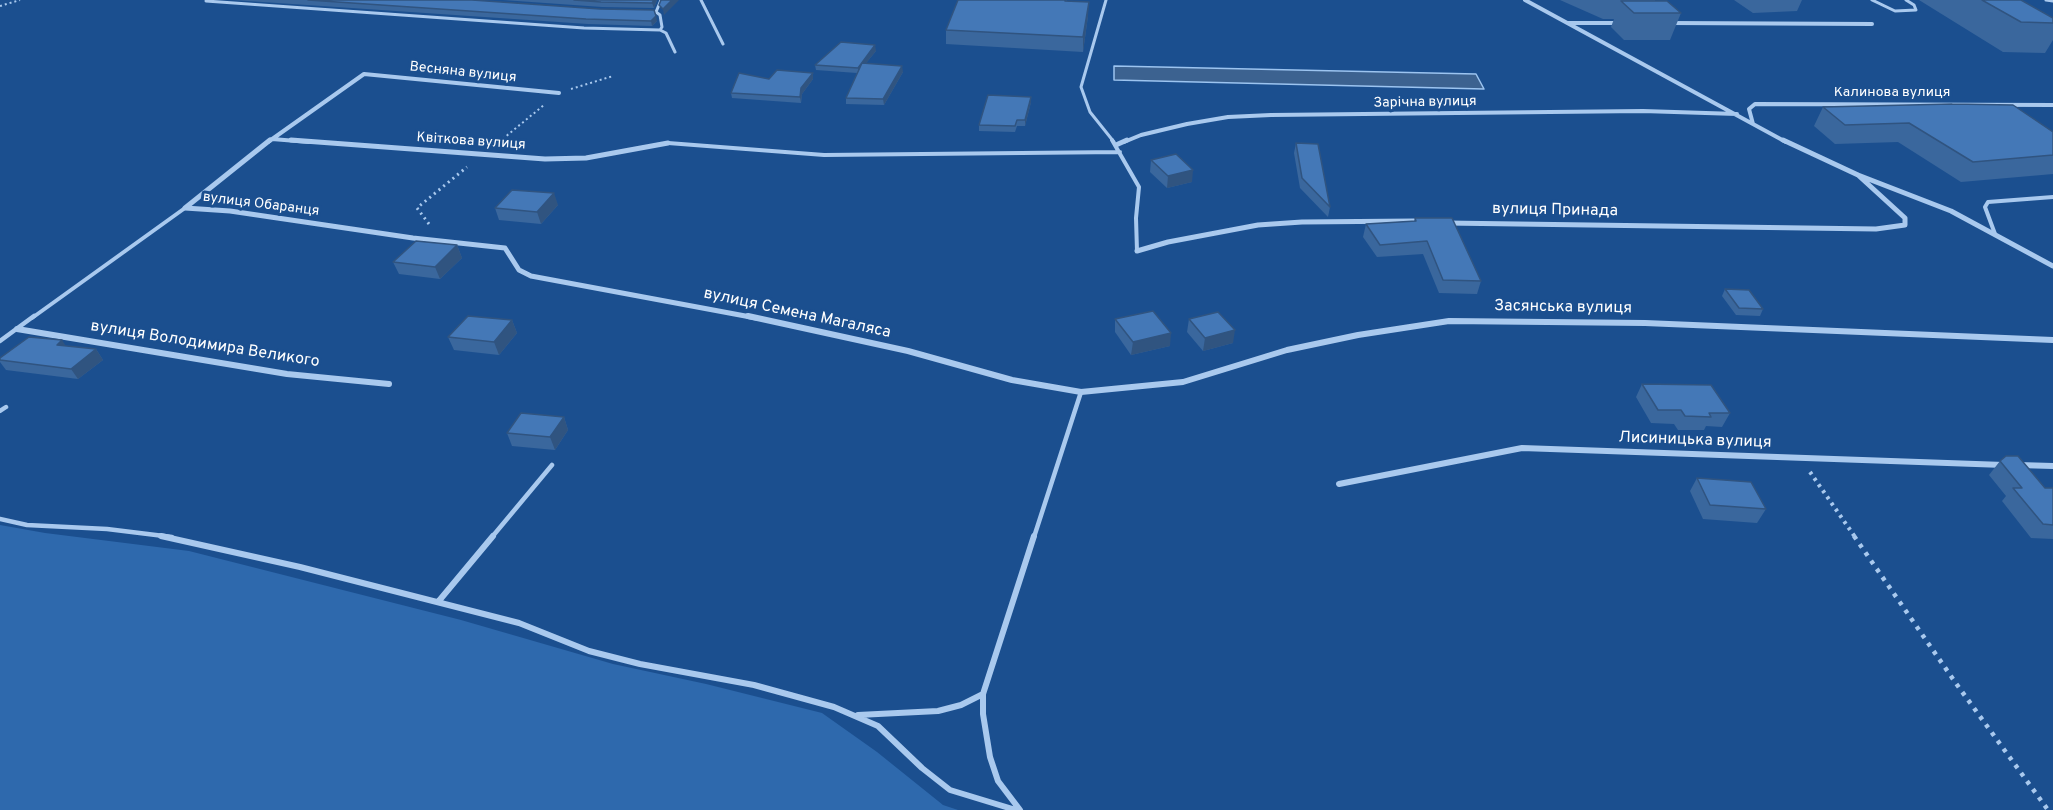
<!DOCTYPE html>
<meta charset="utf-8">
<style>
body{margin:0}
canvas{display:block;background:#1b4f8f}
</style>
<canvas width="2053" height="810"></canvas>
<script>
const g = document.querySelector('canvas').getContext('2d');
g.lineJoin = 'round';
function paint(path, color) { g.fillStyle = color; g.fill(path, 'evenodd'); }
const toPath = rows => new Path2D(rows.map(r => 'M' + r).join(''));
function stroke(path, color, width, dash) { g.strokeStyle = color; g.lineWidth = width; g.lineCap = dash ? 'butt' : 'round'; g.setLineDash(dash || []); g.stroke(path); }
function write(font, color, halo, rows, align = 'center') {
  g.font = font + ' Overpass,sans-serif'; g.lineWidth = 6; g.setLineDash([]); g.textBaseline = 'middle'; g.strokeStyle = halo; g.fillStyle = color; for (const [text, x, y, turn = 0] of rows) {
    g.save(); g.translate(x, y); g.rotate((+turn || 0) * Math.PI / 180); g.textAlign = isNaN(turn) ? turn : align; if (halo) g.strokeText(text, 0, 0); g.fillText(text, 0, 0); g.restore();
  }
}
paint(toPath([
 [0,525,45,533,189,551,461,620,613,664,706,684,822,713,877,752,943,805,958,810,0,810]
]), '#2e69ad');
const water = toPath([
 [1114,66,1476,74,1484,89,1114,80,1114,66]
]);
paint(water, '#3c6290');
stroke(water, '#9cc4f0', 1.5);
stroke(toPath([
 [0,6,20,0],
 [571,89,613,76],
 [499,142,544,105]
]), '#a9c9ee', 2, [2, 3]);
stroke(toPath([
 [499,142,501,140],
 [429,224,417,208,467,167]
]), '#a9c9ee', 3, [2, 4]);
stroke(toPath([
 [1810,472,1855,537]
]), '#a9c9ee', 4, [3, 4.5]);
stroke(toPath([
 [1854,536,1955,682,2048,810]
]), '#a9c9ee', 4.5, [4, 6]);
stroke(toPath([
 [701,0,723,44],
 [1106,0,1081,87,1090,112,1114,142],
 [1872,0,1895,11,1916,10,1914,5,1906,0],
 [2046,0,2053,1],
 [206,1,584,28,660,30,666,33,675,52],
 [656,12,660,15,662,27,660,30],
 [656,12,661,0]
]), '#a9c9ee', 3);
stroke(toPath([
 [1112,140,1139,187,1136,218,1137,251],
 [668,143,824,155,1120,152],
 [1995,234,1985,207,1988,202,2053,197],
 [32,318,185,208]
]), '#a9c9ee', 4);
stroke(toPath([
 [0,341,34,316],
 [0,411,6,407],
 [0,519,27,525,107,529,172,537],
 [492,537,552,465],
 [1034,537,1081,392]
]), '#a9c9ee', 4.5);
stroke(toPath([
 [161,536,300,567,519,623,589,651,640,664,754,685,834,707,878,726,922,768,950,790,1016,810],
 [438,602,493,536],
 [858,715,938,711,961,705,983,694],
 [1020,810,998,781,990,757,983,714,983,694,1034,536]
]), '#a9c9ee', 6);
stroke(toPath([
 [1525,0,1786,142],
 [1568,23,1621,23],
 [1670,23,1872,24],
 [1753,124,1749,109,1755,104,2053,105],
 [272,139,309,142],
 [268,142,364,74,559,93],
 [1124,142,1141,135,1187,124,1228,117,1271,115,1643,111,1737,114]
]), '#a9c9ee', 4);
stroke(toPath([
 [270,140,185,208,230,211,413,238,505,248,519,270,531,276,756,318],
 [291,140,545,159,586,158,668,143],
 [1783,140,1858,175,1951,211,2053,266],
 [1116,145,1127,140],
 [1446,223,1876,229,1905,225,1905,218,1858,175],
 [1137,251,1168,242,1258,225,1302,222,1415,221]
]), '#a9c9ee', 5);
stroke(toPath([
 [748,316,908,351,1012,380,1081,392,1183,382,1287,350,1358,335,1449,321,1645,323,2053,340],
 [17,329,287,374,389,384],
 [2018,465,2053,466],
 [1339,484,1522,448,2004,465]
]), '#a9c9ee', 6);
paint(toPath([
 [233,0,472,0,657,21,652,26,588,24],
 [503,0,657,0,654,8,602,7],
 [958,0,1067,0,1067,1,1088,16,1083,52,946,44,946,30],
 [1560,0,1655,0,1655,1,1681,13,1670,40,1624,40,1611,27,1614,19,1603,19],
 [1734,0,1802,0,1797,11,1753,13],
 [1919,0,2021,0,2053,18,2053,40,2045,53,2003,52],
 [876,51,866,63,903,72,884,105,846,104,846,98,857,73,816,70,815,65],
 [813,73,813,79,802,94,801,103,732,98,731,93,769,79],
 [1031,102,1025,126,1017,126,1015,132,979,131,979,125],
 [1823,107,2053,132,2053,174,1961,182,1898,142,1835,144,1814,126],
 [1296,143,1330,207,1328,217,1300,188,1294,153],
 [1151,160,1192,182,1167,188,1150,172],
 [558,205,541,224,499,220,495,208],
 [1415,218,1481,281,1477,294,1439,293,1423,254,1377,257,1363,237,1366,224,1414,221],
 [457,245,462,258,440,279,399,274,393,262],
 [1725,289,1763,309,1760,316,1736,315,1722,296],
 [1115,319,1170,346,1131,355,1115,332],
 [1189,319,1233,343,1203,351,1187,332],
 [512,320,517,333,499,355,454,350,448,337],
 [66,346,96,349,103,360,78,379,6,370,0,362,0,358],
 [1642,384,1730,413,1722,427,1706,426,1704,430,1678,430,1674,424,1651,423,1636,397],
 [564,417,568,430,555,450,512,446,507,433],
 [2000,461,2045,488,2053,488,2053,539,2031,538,2002,501,2006,496,1989,475],
 [1697,478,1766,509,1757,523,1703,519,1690,491]
]), '#3a679d');
paint(toPath([
 [654,0,657,0,654,8,652,3],
 [672,0,679,0,664,15,663,9],
 [1089,2,1088,16,1083,52,1083,37],
 [656,16,657,21,652,26,651,21],
 [875,45,876,51,858,73,858,68],
 [902,66,903,72,884,105,883,99],
 [813,73,813,79,802,94,801,103,800,97,801,88],
 [1031,97,1031,102,1025,126,1025,120],
 [1193,170,1192,182,1167,188,1168,176],
 [554,193,558,205,541,224,537,212],
 [457,245,462,258,440,279,435,267],
 [512,320,517,333,499,355,494,342],
 [1235,330,1233,343,1203,351,1205,338],
 [1171,333,1170,346,1131,355,1133,342],
 [62,340,69,351,57,345],
 [96,349,103,360,78,379,71,369],
 [564,417,568,430,555,450,550,437]
]), '#305480');
const building = toPath([
 [308,0,472,0,600,9,654,10,656,16,651,21,586,19,308,0],
 [574,0,654,0,652,3,601,2,574,0],
 [661,0,672,0,663,9,659,5,661,0],
 [958,0,1066,0,1065,1,1089,2,1083,37,946,30,958,0],
 [1982,0,2021,0,2053,18,2053,23,2021,22,1982,0],
 [1621,1,1667,1,1681,13,1634,13,1621,1],
 [841,42,875,45,858,68,815,65,841,42],
 [862,63,902,66,883,99,846,98,862,63],
 [777,70,813,73,801,88,800,97,731,93,739,73,769,79,777,70],
 [988,95,1031,97,1025,120,1017,120,1015,126,979,125,988,95],
 [1952,104,2013,105,2053,132,2053,155,1973,162,1909,123,1845,125,1823,107,1952,104],
 [1296,143,1318,144,1330,207,1302,178,1296,143],
 [1176,154,1193,170,1168,176,1151,160,1176,154],
 [512,190,554,193,537,212,495,208,512,190],
 [1415,218,1452,218,1481,281,1443,280,1427,241,1380,245,1366,224,1416,221,1415,218],
 [416,241,457,245,435,267,393,262,416,241],
 [1725,289,1749,290,1763,309,1739,308,1725,289],
 [1153,311,1171,333,1133,342,1115,319,1153,311],
 [1218,312,1235,330,1205,338,1189,319,1218,312],
 [468,316,512,320,494,342,448,337,468,316],
 [29,337,62,340,57,345,96,349,71,369,0,360,0,358,29,337],
 [1642,384,1711,385,1730,413,1709,413,1711,417,1685,416,1681,410,1658,410,1642,384],
 [521,413,564,417,550,437,507,433,521,413],
 [2006,456,2018,456,2045,488,2053,488,2053,525,2043,524,2013,488,2022,488,2000,461,2006,456],
 [1697,478,1751,482,1766,509,1710,505,1697,478]
]);
paint(building, '#4478b7');
stroke(building, '#305480', 1.5);
write('14px', '#fff', '#1b4f8f', [
 ["Весняна вулиця",463,73,6],
 ["Калинова вулиця",1892,93],
 ["Зарічна вулиця",1425,103,-1],
 ["Квіткова вулиця",471,142,4],
 ["вулиця Обаранця",261,205,7]
]);
write('16px', '#fff', '#1b4f8f', [
 ["вулиця Принада",1555,211,1],
 ["Засянська вулиця",1563,308,1],
 ["вулиця Семена Магаляса",797,314,12],
 ["вулиця Володимира Великого",205,345,9],
 ["Лисиницька вулиця",1695,441,2]
]);
</script>
